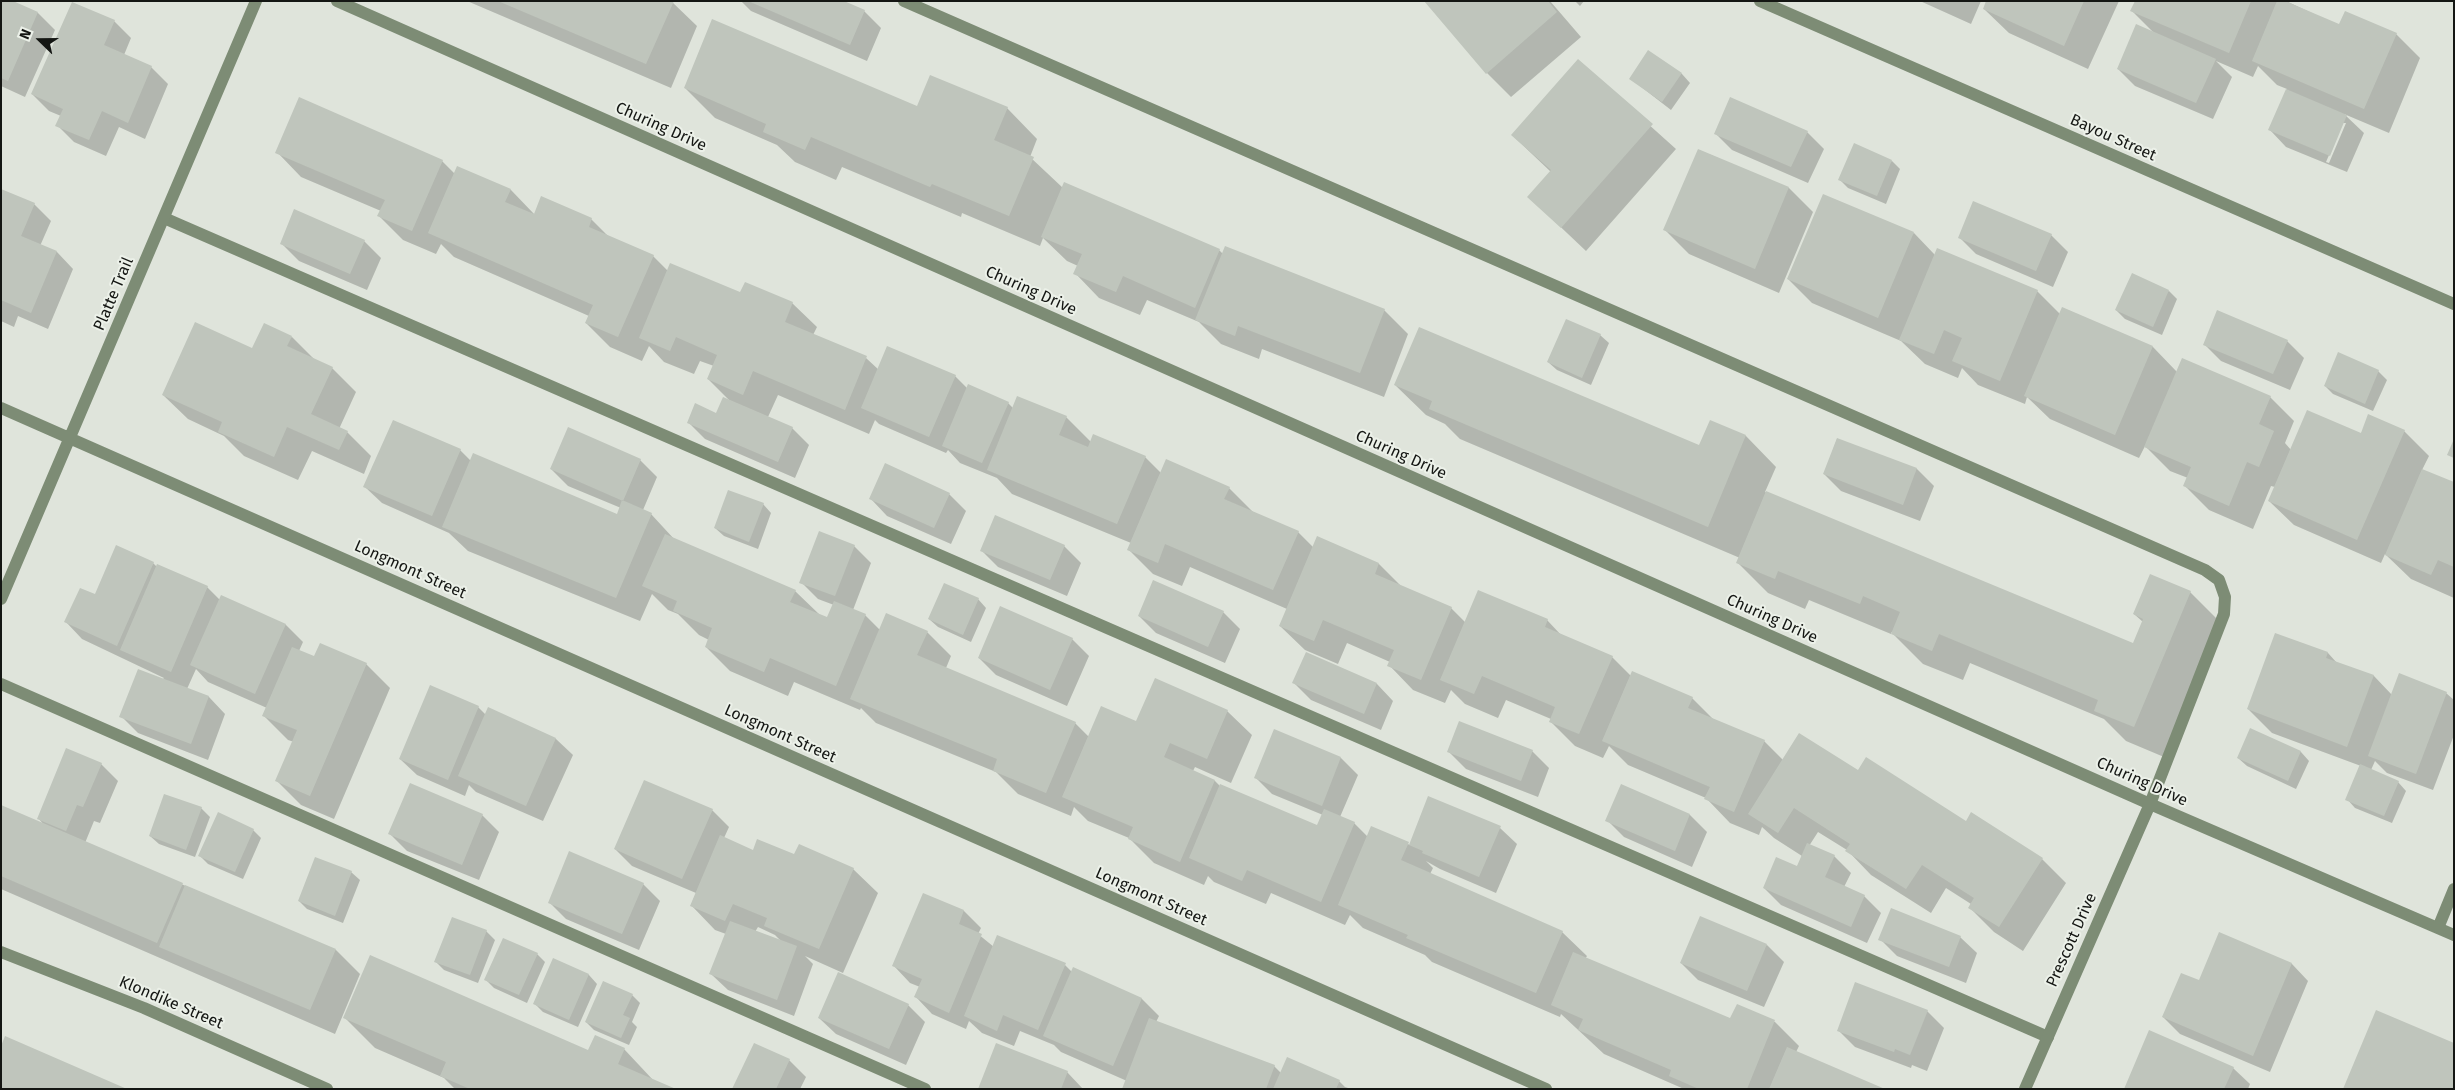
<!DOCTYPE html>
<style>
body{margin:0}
#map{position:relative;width:2455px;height:1090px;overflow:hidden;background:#dfe4db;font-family:"Fira Sans",sans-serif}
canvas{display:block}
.frame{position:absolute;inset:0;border:2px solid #141613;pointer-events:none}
.north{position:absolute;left:15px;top:15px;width:50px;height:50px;-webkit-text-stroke:4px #ecf1e9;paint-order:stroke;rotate:292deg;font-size:14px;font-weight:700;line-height:20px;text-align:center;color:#141613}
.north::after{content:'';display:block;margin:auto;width:18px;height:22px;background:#141613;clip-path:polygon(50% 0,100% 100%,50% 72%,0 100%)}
</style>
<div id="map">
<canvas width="2455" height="1090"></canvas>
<div class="frame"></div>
<div class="north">N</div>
</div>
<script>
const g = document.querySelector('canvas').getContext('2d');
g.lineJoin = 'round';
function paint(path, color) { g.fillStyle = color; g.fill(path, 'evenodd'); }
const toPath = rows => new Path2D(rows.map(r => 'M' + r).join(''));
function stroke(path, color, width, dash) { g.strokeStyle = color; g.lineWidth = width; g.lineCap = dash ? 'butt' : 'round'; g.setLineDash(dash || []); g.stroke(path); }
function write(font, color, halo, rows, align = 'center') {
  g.font = font + ' "Fira Sans",sans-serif'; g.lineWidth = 4; g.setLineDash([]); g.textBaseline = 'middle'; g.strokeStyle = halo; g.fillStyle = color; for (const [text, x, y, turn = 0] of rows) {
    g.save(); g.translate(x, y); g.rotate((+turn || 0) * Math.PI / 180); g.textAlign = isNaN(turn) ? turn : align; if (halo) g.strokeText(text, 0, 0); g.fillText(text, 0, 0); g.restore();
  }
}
paint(toPath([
 [1,1,15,1,14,3,38,13,55,30,25,97,1,86],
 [467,1,671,1,697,26,671,88],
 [741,1,841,1,864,11,881,28,867,61,751,11],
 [1426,1,1550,1,1581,37,1511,97,1487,73],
 [1575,1,1584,1,1580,6],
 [1920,1,1981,1,1971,24],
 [1988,1,2119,1,2088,69,2009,33,1984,9],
 [2136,1,2286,1,2340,26,2396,34,2420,58,2389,133,2344,114,2364,133,2347,172,2286,147,2270,130,2287,89,2277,85,2258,66,2253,77,2216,61,2232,77,2213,119,2135,86,2118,69,2155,34,2132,11],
 [2343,123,2346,123,2329,163,2326,162],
 [114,21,131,38,124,55,151,67,168,84,145,139,119,127,106,156,74,142,57,125,61,116,49,111,32,94],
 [1649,52,1682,74,1690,83,1671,110,1631,79],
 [1578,61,1676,149,1586,251,1529,197,1551,172,1512,135],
 [685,88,918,108,1007,108,1037,139,1030,157,1063,188,1219,250,1223,254,1384,310,1408,334,1384,397,1262,349,1259,359,1221,344,1199,322,1147,300,1140,315,1099,298,1075,273,1078,266,1067,261,1043,238,1040,246,962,213,961,217,842,167,836,180,795,162,777,145,715,118],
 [1807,132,1824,149,1808,183,1732,150,1715,133],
 [1699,150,1789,188,1813,212,1779,293,1689,254,1665,230],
 [277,152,442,161,455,174,458,168,511,190,535,215,591,219,609,237,653,256,668,271,741,293,792,303,817,327,813,335,866,358,879,370,955,376,968,389,1008,403,1013,408,1066,417,1091,442,1145,457,1161,473,1229,488,1254,513,1298,532,1313,547,1379,564,1402,587,1451,608,1466,623,1547,620,1562,636,1612,657,1631,676,1692,698,1714,720,1764,741,1783,760,1858,772,2042,859,2066,883,2023,951,1994,932,1969,907,1971,904,1946,888,1931,913,1871,875,1847,850,1818,832,1809,846,1834,856,1851,873,1844,887,1864,896,1881,913,1867,943,1781,905,1764,888,1797,867,1802,856,1774,838,1762,827,1759,835,1730,823,1706,798,1628,765,1609,746,1603,758,1575,746,1550,721,1551,719,1506,700,1498,718,1465,704,1451,690,1445,703,1413,690,1389,665,1390,662,1347,643,1338,664,1305,650,1280,626,1287,609,1190,567,1182,586,1153,574,1128,549,1131,543,1012,494,997,478,960,463,948,450,946,453,879,424,875,420,869,434,778,395,768,417,792,428,809,445,795,478,705,439,688,422,717,414,730,401,708,379,714,366,700,361,694,374,664,362,649,346,642,361,610,347,586,323,589,316,454,257,441,244,436,254,403,240,379,216,381,211,301,177],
 [1892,161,1900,169,1886,204,1848,188,1840,180],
 [1,190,34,204,51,221,40,246,57,252,73,269,48,329,18,316,14,327,1,321],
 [1914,233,1935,255,2037,291,2060,314,2063,308,2153,347,2177,372,2270,397,2294,421,2285,443,2291,450,2361,434,2369,416,2404,431,2429,456,2422,470,2454,484,2454,598,2411,579,2385,554,2381,563,2294,525,2269,501,2275,487,2271,486,2253,529,2209,510,2185,486,2188,478,2170,471,2145,446,2139,458,2050,419,2027,397,2025,404,1978,385,1962,368,1958,378,1925,364,1901,341,1812,303,1788,279],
 [2051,235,2068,252,2053,287,1976,254,1959,237],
 [364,241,381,258,367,290,299,261,282,244],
 [2169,291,2177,299,2162,335,2125,319,2116,310],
 [1600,335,1609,343,1591,385,1557,370,1548,362],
 [292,337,315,360,332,368,356,392,339,429,347,432,371,456,364,474,312,451,298,480,244,456,224,436,188,419,163,395,253,350],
 [2287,341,2304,358,2290,390,2221,361,2204,344],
 [2378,371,2387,380,2373,411,2333,394,2325,386],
 [1395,385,1699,447,1711,422,1746,436,1776,467,1765,492,2133,645,2143,622,2134,614,2190,592,2220,622,2164,757,2126,741,2104,719,1970,663,1963,680,1923,664,1891,632,1891,634,1809,600,1805,609,1768,593,1738,563,1740,558,1460,439,1445,424,1426,415],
 [394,421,460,450,471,461,618,515,621,508,568,486,551,469,640,460,657,477,643,510,651,514,675,540,795,591,820,615,827,619,834,605,818,599,801,582,854,546,871,563,853,610,865,615,880,630,927,632,951,656,946,668,1075,723,1089,737,1137,723,1227,711,1252,735,1231,783,1195,767,1193,771,1215,781,1221,787,1318,827,1323,815,1272,794,1256,778,1275,731,1341,758,1358,775,1340,817,1354,823,1368,837,1372,828,1410,845,1500,828,1517,844,1496,893,1440,869,1426,861,1433,868,1430,874,1562,932,1587,956,1585,959,1731,1020,1737,1006,1775,1022,1799,1046,1796,1052,1882,1089,1684,1089,1604,1054,1561,1014,1560,1017,1432,962,1425,955,1363,928,1350,915,1345,925,1271,893,1266,904,1214,882,1208,876,1204,885,1154,863,1129,838,1088,821,1074,807,1071,816,1018,794,996,772,876,723,861,708,860,710,794,682,788,696,730,671,706,647,709,640,699,635,678,614,668,610,652,594,640,621,468,551,449,533,382,503,365,487],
 [1837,439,1917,469,1934,486,1920,521,1841,491,1824,474],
 [949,494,966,511,951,544,887,516,871,499],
 [763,504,771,513,758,549,724,536,715,528],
 [1064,546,1081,563,1067,596,998,567,981,550],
 [153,563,157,567,207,587,220,600,222,597,286,625,303,642,299,651,315,658,366,664,390,688,334,819,301,805,277,781,294,742,288,740,263,715,267,708,208,682,196,669,187,689,209,697,225,714,208,760,138,733,121,716,164,678,82,639,66,622,95,595],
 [978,599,986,608,971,642,938,627,929,619],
 [1223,612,1240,629,1225,663,1156,633,1139,616],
 [2276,634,2328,653,2337,663,2374,676,2392,695,2446,693,2454,700,2454,735,2433,790,2387,773,2375,761,2371,770,2398,782,2406,791,2392,823,2355,808,2347,799,2361,766,2272,733,2248,709],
 [1072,639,1089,656,1067,706,996,675,979,658],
 [1306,654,1377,684,1393,701,1381,730,1311,700,1294,683],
 [478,707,486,715,489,709,556,739,573,755,543,821,476,792,469,785,465,796,417,775,400,759],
 [2250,730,2301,752,2309,761,2296,789,2247,766,2238,758],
 [1532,751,1549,768,1538,797,1466,769,1449,752],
 [101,764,118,781,100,823,94,821,85,843,336,950,360,974,335,1034,1,889,1,807,45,826,38,818],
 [1622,786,1690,815,1707,832,1692,867,1624,837,1607,820],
 [201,808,210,817,195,857,159,844,150,836],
 [712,810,729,827,724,838,753,851,794,856,853,869,878,893,843,973,805,956,813,964,794,1016,728,990,711,974,726,934,715,930,691,905,696,893,632,866,615,849],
 [758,927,775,935,782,942,755,932],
 [482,815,499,832,479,880,407,851,390,834],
 [253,830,261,838,243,879,208,864,200,856],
 [351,872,360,880,343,923,307,909,299,901],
 [643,884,660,901,639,950,566,919,549,902],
 [924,895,964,911,981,928,978,934,994,947,1065,965,1072,972,1074,969,1142,999,1159,1016,1156,1022,1274,1066,1281,1073,1339,1081,1345,1087,1351,1089,1124,1089,1127,1081,1061,1052,1054,1045,1020,1031,1014,1046,982,1033,969,1021,966,1029,932,1014,916,997,920,987,910,983,894,966],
 [486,931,495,940,478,983,444,970,436,962],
 [2220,934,2292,964,2308,981,2270,1072,2180,1034,2163,1017,2200,982],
 [1960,937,1977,953,1966,983,1897,956,1880,939],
 [1767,945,1784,962,1764,1007,1698,980,1681,963],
 [537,954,545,962,527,1003,494,988,486,980],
 [554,960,589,975,597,984,578,1027,543,1012,534,1003],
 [632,995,640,1003,632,1022,637,1027,629,1045,594,1030,586,1022],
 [908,1005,925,1022,906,1065,836,1034,819,1018],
 [1927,1011,1944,1028,1927,1071,1912,1065,1911,1068,1855,1047,1838,1030],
 [345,1018,588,1052,624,1049,654,1081,673,1089,455,1089,444,1078,375,1048],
 [789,1060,806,1077,800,1089,733,1089],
 [2233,1068,2250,1084,2248,1089,2125,1089],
 [1067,1072,1083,1089,979,1089]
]), '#0003');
paint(toPath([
 [1,1,13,1,38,12,8,81,1,78],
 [498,1,674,1,646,64],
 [748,1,844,1,865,10,850,45],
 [1424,1,1548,1,1557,12,1486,74],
 [1986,1,2084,1,2064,46,1983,9],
 [2135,1,2251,1,2229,53,2130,11],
 [2277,1,2285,1,2339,24,2345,11,2397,33,2364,109,2252,61],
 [72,2,115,20,104,45,152,66,128,123,102,111,89,140,55,126,63,109,31,94],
 [712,19,917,106,930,75,1008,107,994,140,1034,157,1009,216,932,184,930,187,811,137,805,150,763,132,766,124,684,88],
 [2136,24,2216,59,2196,103,2117,69],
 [1648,50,1682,73,1662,102,1629,79],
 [1578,59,1653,124,1561,228,1527,197,1551,170,1511,135],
 [2286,89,2347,115,2330,156,2268,130],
 [299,97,443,160,412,231,377,216,385,200,275,153],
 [1730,97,1808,131,1791,167,1714,134],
 [1854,143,1892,160,1877,196,1838,180],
 [1698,149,1789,187,1755,269,1663,230],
 [457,166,511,189,505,202,534,214,541,196,592,218,589,227,654,255,618,337,585,323,593,305,428,233],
 [1064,182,1220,249,1195,308,1123,276,1116,292,1073,274,1082,254,1041,237],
 [1,189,35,203,21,236,57,251,31,313,1,300],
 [1823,194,1914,232,1878,318,1787,279],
 [1973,201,2052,234,2036,271,1958,238],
 [294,209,365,240,350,274,280,244],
 [1225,246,1385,309,1360,373,1238,326,1235,336,1195,320],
 [1937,248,2038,290,2000,381,1952,361,1962,338,1944,330,1934,354,1899,340],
 [670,263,740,292,745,282,793,302,785,322,867,356,845,410,753,371,743,395,707,379,717,355,676,337,670,351,639,338],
 [2132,273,2169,290,2153,327,2115,310],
 [2062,307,2153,346,2115,435,2024,396],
 [2217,310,2288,340,2273,374,2203,345],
 [1566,319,1601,334,1582,378,1547,362],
 [195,322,252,348,264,323,292,336,287,346,333,367,311,414,348,431,339,450,287,427,274,457,218,432,222,422,162,395],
 [1419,327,1699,445,1710,420,1746,435,1708,527,1429,409,1432,401,1394,385],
 [887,346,956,375,929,437,861,408],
 [2338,352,2379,370,2365,404,2324,386],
 [2182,358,2271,396,2259,424,2274,431,2259,467,2247,462,2229,506,2183,486,2191,467,2144,447],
 [968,384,1009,402,982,463,942,446],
 [1017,396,1067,416,1059,435,1088,447,1093,434,1146,456,1117,524,987,470],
 [723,397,793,427,778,462,687,423,695,403,716,413],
 [2307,410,2361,433,2368,414,2405,430,2357,540,2268,501],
 [393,420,461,449,432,516,363,487],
 [568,427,641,459,623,501,550,469],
 [1837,438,1917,468,1903,505,1823,474],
 [2454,439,2454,458,2447,455],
 [473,453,617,514,622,500,652,513,616,598,442,527],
 [1166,459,1230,487,1224,499,1299,531,1273,590,1165,544,1158,563,1127,550],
 [885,463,950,493,934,528,869,499],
 [2422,469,2454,482,2454,567,2438,560,2431,575,2385,555],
 [728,490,764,503,749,542,714,528],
 [1766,491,2133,643,2143,619,2133,614,2150,574,2191,591,2134,727,2094,711,2098,700,1939,634,1932,651,1891,634,1900,612,1863,596,1860,604,1778,571,1775,579,1736,563],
 [995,515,1065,545,1050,580,980,551],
 [819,531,855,545,835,596,799,583],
 [665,534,796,590,790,602,827,617,834,601,866,614,836,686,770,658,764,672,705,647,712,628,673,611,677,601,642,586],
 [1317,536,1379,563,1375,574,1452,607,1421,680,1387,666,1394,650,1323,620,1314,641,1279,626],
 [116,545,154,562,117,646,64,622,80,588,95,594],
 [157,564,208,586,171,672,120,650],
 [1153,580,1224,611,1208,647,1138,616],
 [944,583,979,598,963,635,928,619],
 [1478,590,1548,619,1545,627,1613,656,1579,734,1549,722,1555,707,1482,676,1474,694,1440,680],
 [221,595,286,624,255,694,190,665],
 [1000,606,1073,638,1050,690,978,658],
 [886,613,928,631,917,655,1076,722,1046,793,993,771,997,759,850,699],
 [2275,633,2328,652,2326,658,2374,675,2347,747,2247,709],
 [320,643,367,663,310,796,275,781,297,730,262,716,292,647,314,656],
 [1306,652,1377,683,1364,714,1292,683],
 [138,669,209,696,191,744,119,717],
 [1632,671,1693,697,1688,708,1765,740,1734,812,1704,799,1710,787,1602,741],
 [2399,673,2447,692,2416,774,2368,756],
 [1155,678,1228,710,1207,759,1170,743,1164,757,1215,780,1180,862,1128,839,1133,827,1062,797,1101,706,1136,721],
 [430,685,479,706,448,780,399,759],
 [488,707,556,738,526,806,458,776],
 [1459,721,1533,750,1521,781,1447,752],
 [2250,728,2301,751,2288,781,2237,758],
 [1274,729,1341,757,1322,806,1254,778],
 [1799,733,1858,770,1866,757,1966,821,1971,812,2043,858,1999,927,1968,908,1974,898,1922,865,1906,889,1845,851,1850,844,1794,808,1778,833,1748,814],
 [66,748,102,763,83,807,77,805,66,831,37,819],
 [2360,764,2399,781,2384,816,2345,800],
 [644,780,713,809,682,879,614,849],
 [410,783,483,814,462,865,388,834],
 [1220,784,1317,825,1324,809,1355,822,1321,902,1247,870,1242,881,1189,858],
 [1621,784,1690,814,1675,851,1605,821],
 [164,794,202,807,186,850,149,836],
 [1428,796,1501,826,1479,877,1422,853,1423,851,1409,845],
 [1,805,183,883,157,943,1,876],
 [218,812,254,829,235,872,198,856],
 [1371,826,1409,842,1401,860,1563,931,1536,993,1406,938,1408,935,1338,905],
 [720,835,753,850,757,839,794,854,799,844,854,868,819,949,764,926,767,918,733,904,725,921,690,906],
 [1807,843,1835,855,1825,877,1865,895,1851,927,1763,888,1776,857,1797,866],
 [569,851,644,883,622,934,548,903],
 [315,857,352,871,335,916,298,901],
 [185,885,336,949,310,1010,159,947],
 [923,893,964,910,959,924,982,934,949,1013,914,997,922,979,892,966],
 [1891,908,1961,936,1949,967,1878,940],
 [1700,916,1767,944,1747,991,1680,963],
 [452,917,487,930,470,975,434,962],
 [730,921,797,946,777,1000,709,974],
 [2219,932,2292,963,2253,1056,2162,1017,2181,973,2199,980],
 [997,935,1066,963,1038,1030,1003,1015,997,1031,964,1016],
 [503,938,538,953,519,995,484,980],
 [1573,952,1730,1018,1737,1004,1775,1020,1747,1089,1699,1089,1669,1076,1671,1070,1578,1030,1583,1019,1551,1005],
 [370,955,588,1050,595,1035,625,1048,618,1064,676,1089,470,1089,440,1076,446,1062,343,1018],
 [553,958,589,974,569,1020,533,1004],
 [1073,967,1142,998,1113,1066,1043,1036],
 [838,972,909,1004,889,1049,818,1018],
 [603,981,633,994,623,1015,630,1018,621,1038,585,1022],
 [1855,982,1928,1010,1910,1055,1895,1049,1894,1052,1837,1031],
 [2376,1010,2454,1043,2454,1089,2343,1089],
 [1149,1018,1275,1065,1266,1089,1122,1089],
 [2149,1030,2234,1067,2224,1089,2124,1089],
 [5,1036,127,1089,1,1089,1,1046],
 [754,1043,790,1059,776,1089,732,1089],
 [996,1043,1068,1071,1061,1089,978,1089],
 [1787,1047,1885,1089,1769,1089],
 [1287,1057,1340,1080,1336,1089,1273,1089]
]), '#bfc5bc');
stroke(toPath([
 [904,1,2205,570,2219,580,2225,597,2224,614,2150,804],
 [164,218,2048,1037],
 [1,684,925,1089]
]), '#7d8c75', 12);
stroke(toPath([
 [337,1,2150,804,2454,935],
 [1760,1,2454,304],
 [1,408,1546,1089],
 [1,599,256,1],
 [2438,928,2454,889],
 [1,952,144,1008,327,1089],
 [2025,1089,2150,804]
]), '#7d8c75', 12);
write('16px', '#141613', '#ecf1e9', [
 ["Churing Drive",661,127,24],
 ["Bayou Street",2113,138,24],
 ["Churing Drive",1031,291,24],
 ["Platte Trail",114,294,-67],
 ["Churing Drive",1401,455,24],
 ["Longmont Street",410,570,24],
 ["Churing Drive",1772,619,24],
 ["Longmont Street",780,734,24],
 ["Churing Drive",2142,782,24],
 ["Longmont Street",1151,897,24],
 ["Prescott Drive",2072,940,-66],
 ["Klondike Street",171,1003,23]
]);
</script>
